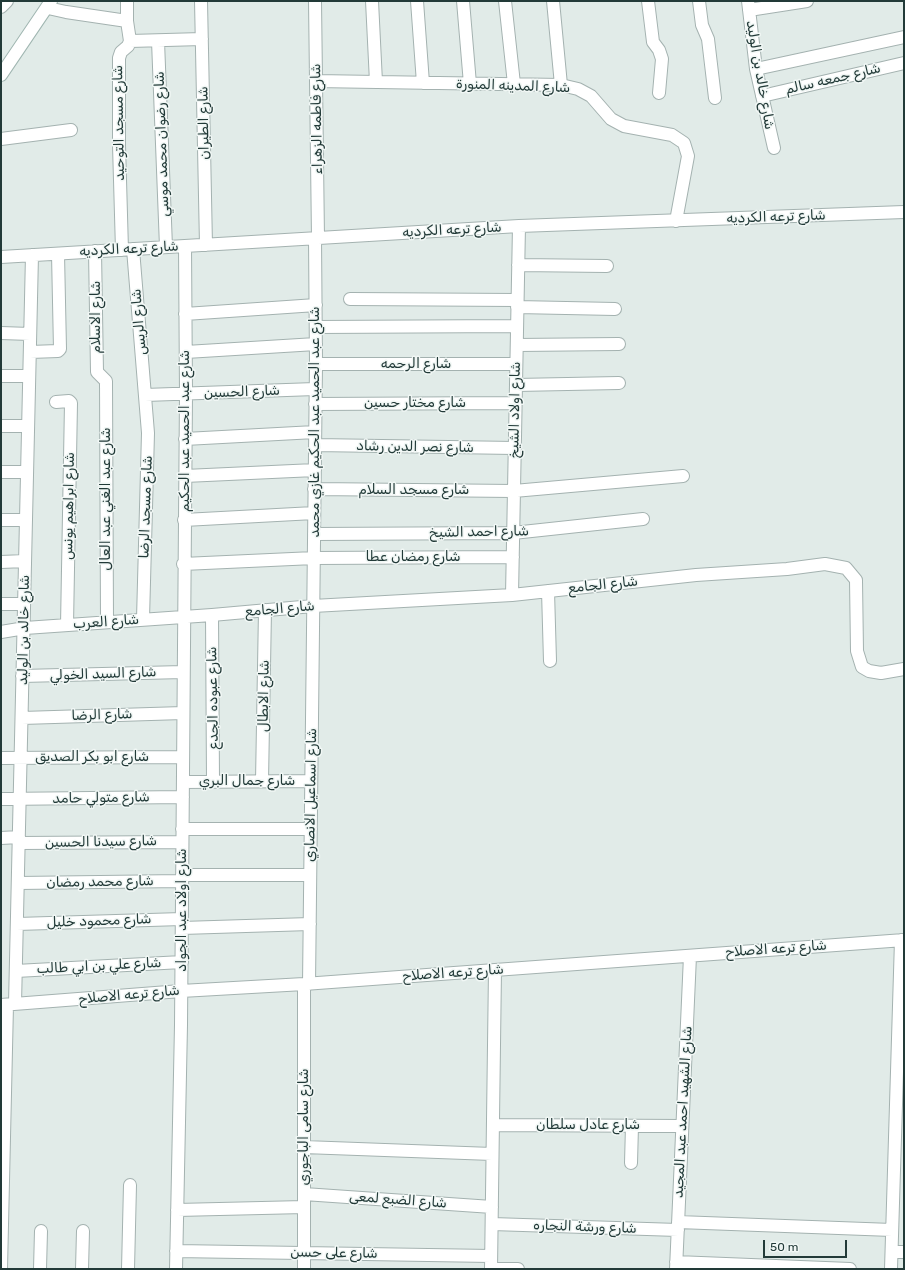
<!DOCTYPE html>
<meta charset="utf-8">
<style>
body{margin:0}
#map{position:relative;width:905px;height:1270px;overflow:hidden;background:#e1ebe8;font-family:Rubik,sans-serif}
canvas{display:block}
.frame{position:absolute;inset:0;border:2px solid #223a38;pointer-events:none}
.scale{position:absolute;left:763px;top:1240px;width:84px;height:18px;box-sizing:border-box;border:2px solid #223a38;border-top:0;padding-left:5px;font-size:12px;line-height:14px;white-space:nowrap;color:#223a38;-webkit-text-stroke:3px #f1f7f5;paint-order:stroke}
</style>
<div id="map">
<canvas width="905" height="1270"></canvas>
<div class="frame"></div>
<div class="scale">50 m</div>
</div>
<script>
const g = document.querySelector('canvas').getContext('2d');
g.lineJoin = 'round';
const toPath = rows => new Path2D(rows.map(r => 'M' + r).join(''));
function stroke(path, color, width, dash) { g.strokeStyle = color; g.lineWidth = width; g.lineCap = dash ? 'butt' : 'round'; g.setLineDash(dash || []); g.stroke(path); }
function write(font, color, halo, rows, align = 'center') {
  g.font = font + ' Rubik,"Noto Sans Arabic",sans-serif'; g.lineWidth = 3; g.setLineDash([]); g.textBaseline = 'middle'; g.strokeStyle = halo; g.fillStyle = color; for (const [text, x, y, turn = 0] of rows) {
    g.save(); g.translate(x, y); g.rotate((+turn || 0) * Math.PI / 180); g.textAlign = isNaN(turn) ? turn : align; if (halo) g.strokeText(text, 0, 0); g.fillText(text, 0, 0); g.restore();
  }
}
const street = toPath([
 [201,1,206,245],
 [315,1,318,238],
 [372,1,376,82],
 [417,1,423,83],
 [463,1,470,84],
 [505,1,514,84],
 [553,1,561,85],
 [648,1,653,42,659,50,662,59,659,93],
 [699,1,702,25,708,39,715,98],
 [748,1,756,69,774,148],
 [1,7,7,1],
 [48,8,66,12,127,21],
 [749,10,807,1],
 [130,41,202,39],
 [158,41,166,247],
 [756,69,904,37],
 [316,81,561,85,578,89,591,96,611,119,624,126,672,135,684,143,688,156,676,221],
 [762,96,904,63],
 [1,139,71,130],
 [133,249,148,433,143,619],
 [122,250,119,145,119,58,121,52,128,46,130,41,127,21,127,1],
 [95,251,97,372,106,381,107,621],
 [1,257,519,226,904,212],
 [518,265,607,266],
 [350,299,517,300],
 [517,307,615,309],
 [185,314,316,305],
 [316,327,517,326],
 [1,333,30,334],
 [517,345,619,344],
 [30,352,58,351,60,349,58,254],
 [186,352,316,344],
 [316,364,516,364],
 [1,376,29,376],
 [516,385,619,383],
 [145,395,315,389],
 [56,402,69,401,71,403,67,625],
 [315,404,516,403],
 [1,426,28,426],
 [185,439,315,432],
 [315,445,515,448],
 [1,472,27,472],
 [185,476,315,470],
 [314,489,514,491,683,476],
 [1,520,26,520],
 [184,520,314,513],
 [314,534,513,533,643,519],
 [1,562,25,561],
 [183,564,314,558,513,557],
 [548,591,550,661],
 [512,595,519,226],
 [1,604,24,604],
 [212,615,213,781],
 [1,632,25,628,212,615,313,606,512,595,696,575,787,569,825,564,846,568,856,580,857,651,862,667,869,671,881,673,904,669],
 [22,676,183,672],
 [22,718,183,713],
 [1,758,183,757],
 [262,781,265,610],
 [183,782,311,781],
 [1,799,183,797],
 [182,829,311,829],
 [1,838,19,837],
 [19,843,182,842],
 [182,875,310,875],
 [18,883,182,881],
 [17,924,182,919],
 [182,928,310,924],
 [16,971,182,962],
 [309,984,316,364,315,238],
 [15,1004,32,255],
 [1,1005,181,991,304,984,904,940],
 [493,1125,682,1126],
 [304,1147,492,1154],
 [631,1163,632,1126],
 [304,1194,492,1207],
 [177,1210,304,1207],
 [678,1222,892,1230],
 [492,1224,678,1230],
 [176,1251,491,1256],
 [892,1252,904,1252],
 [676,1262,850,1269],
 [1,1269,7,1005],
 [40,1269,41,1231],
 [82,1269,83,1231],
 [128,1269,130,1185],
 [176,1269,181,1025,186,394,185,246],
 [304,1269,304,984],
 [491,1269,495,970],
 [491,1269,518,1269],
 [676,1269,690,956],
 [891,1269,901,940]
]);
const secondary = toPath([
 [1,75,51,1]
]);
stroke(street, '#a4b2b0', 14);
stroke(secondary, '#a0b6b1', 14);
stroke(street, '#fff', 12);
stroke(secondary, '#fff', 12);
write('14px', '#223a38', '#f1f7f5', [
 ["شارع خالد بن الوليد",760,75,80],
 ["شارع جمعه سالم",833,79,-13],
 ["شارع المدينه المنورة",513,86,2],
 ["شارع فاطمه الزهراء",317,119,-91],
 ["شارع مسجد التوحيد",119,123,-91],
 ["شارع الطيران",204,123,-91],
 ["شارع رضوان محمد موسي",162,144,-92],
 ["شارع ترعه الكرديه",776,217,-2],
 ["شارع ترعه الكرديه",452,230,-3],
 ["شارع ترعه الكرديه",129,249,-3],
 ["شارع الاسلام",96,317,-90],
 ["شارع الريس",139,322,-95],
 ["شارع الرحمه",416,364],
 ["شارع الحسين",242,392,-2],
 ["شارع مختار حسين",415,403],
 ["شارع اولاد الشيخ",515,410,-89],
 ["شارع عبد الحميد عبد الحكيم غازي محمد",315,422,-90],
 ["شارع عبد الحميد عبد الحكيم",185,431,-90],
 ["شارع نصر الدين رشاد",415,447,1],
 ["شارع مسجد السلام",414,490],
 ["شارع عبد الغني عبد العال",106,499,-90],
 ["شارع ابراهيم يونس",69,506,-89],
 ["شارع مسجد الرضا",146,507,-88],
 ["شارع احمد الشيخ",479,532,-1],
 ["شارع رمضان عطا",413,557],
 ["شارع الجامع",603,585,-6],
 ["شارع الجامع",280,609,-5],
 ["شارع العرب",106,622,-4],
 ["شارع خالد بن الوليد",24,630,-89],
 ["شارع السيد الخولي",103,674,-2],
 ["شارع الابطال",264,696,-89],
 ["شارع عبوده الجدع",213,698,-91],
 ["شارع الرضا",102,715,-2],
 ["شارع ابو بكر الصديق",92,757],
 ["شارع جمال البري",247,781],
 ["شارع اسماعيل الانصاري",311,795,-89],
 ["شارع متولي حامد",101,798,-1],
 ["شارع سيدنا الحسين",101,842,-1],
 ["شارع محمد رمضان",100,882,-1],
 ["شارع اولاد عبد الجواد",182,910,-90],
 ["شارع محمود خليل",99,921,-2],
 ["شارع ترعه الاصلاح",776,949,-4],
 ["شارع علي بن ابي طالب",99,966,-3],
 ["شارع ترعه الاصلاح",453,973,-4],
 ["شارع ترعه الاصلاح",129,995,-5],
 ["شارع الشهيد احمد عبد المجيد",683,1112,-87],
 ["شارع عادل سلطان",588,1125],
 ["شارع سامى الباجوري",304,1127,-90],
 ["شارع الضبع لمعى",398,1200,4],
 ["شارع ورشة النجاره",585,1227,2],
 ["شارع على حسن",334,1253,1]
]);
</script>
